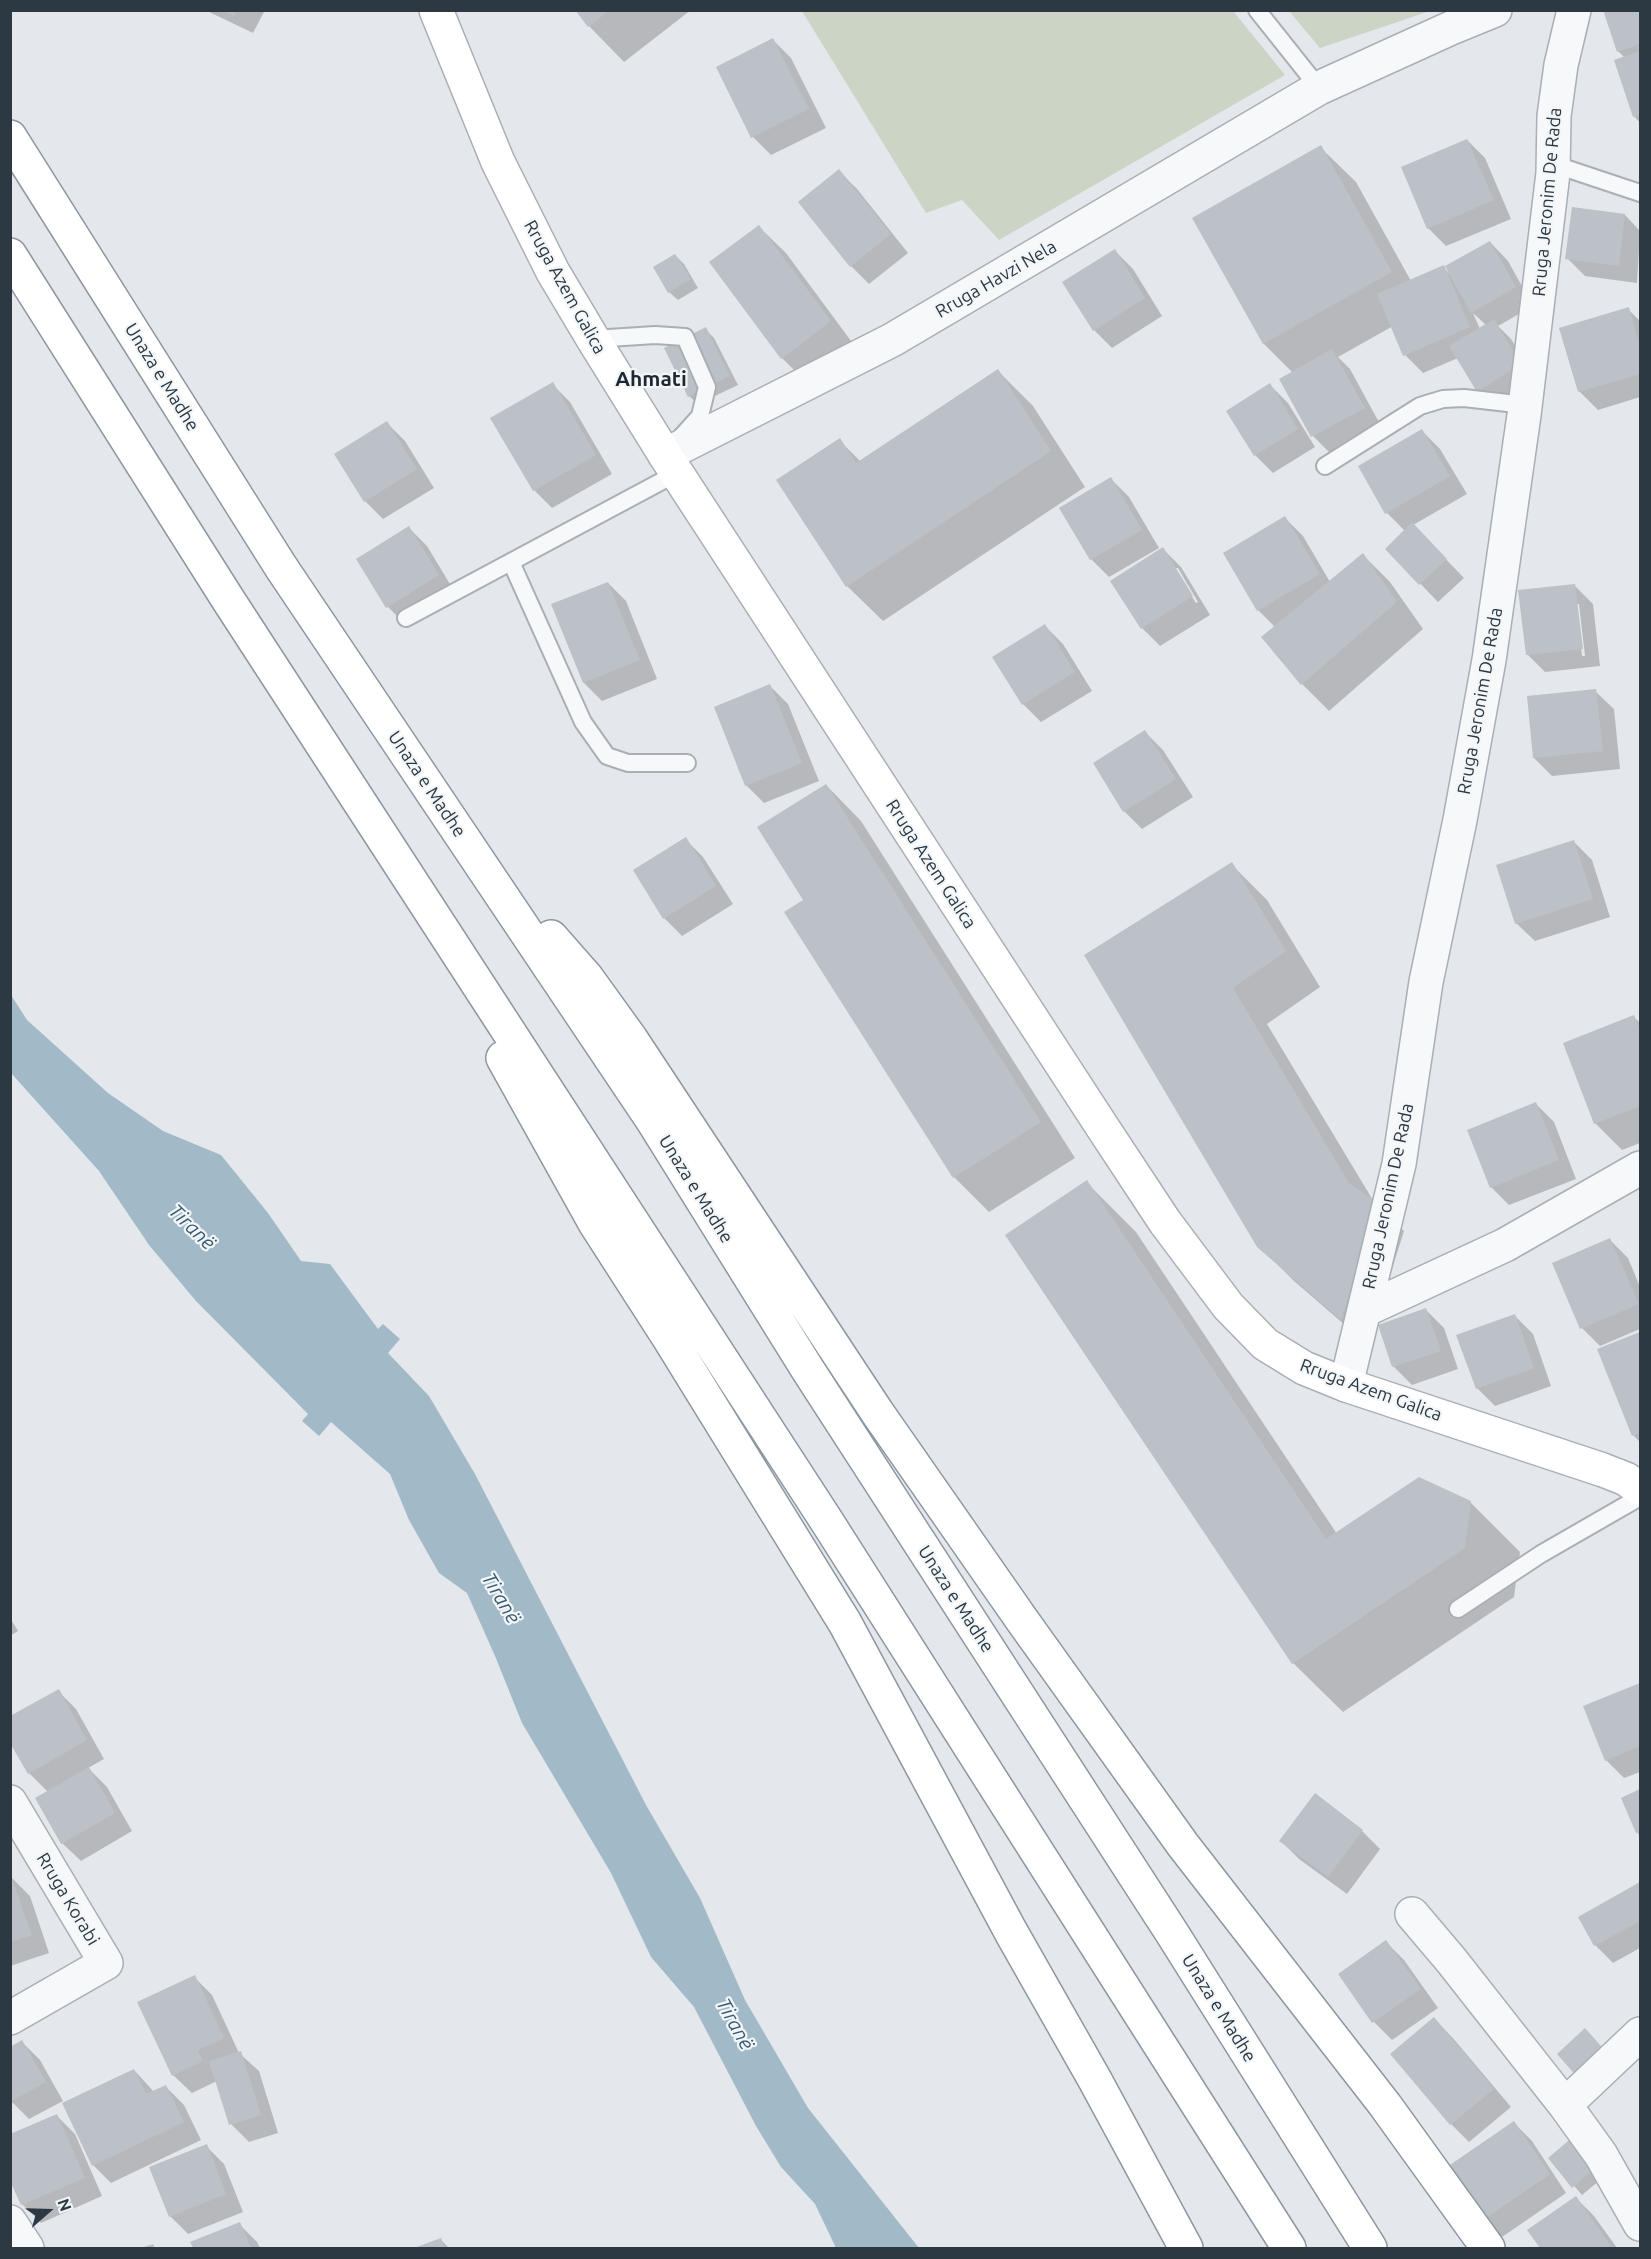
<!DOCTYPE html>
<meta charset="utf-8">
<style>
body{margin:0}
#map{position:relative;width:1651px;height:2259px;overflow:hidden;background:#e4e7eb;font-family:Ubuntu,sans-serif}
canvas{display:block}
.frame{position:absolute;inset:0;border:12px solid #2c3842;pointer-events:none}
.north{position:absolute;left:18px;top:2181px;width:60px;height:60px;-webkit-text-stroke:4px #f3f6f8;paint-order:stroke;rotate:70deg;font-size:16px;font-weight:700;line-height:24px;text-align:center;color:#2c3842}
.north::after{content:'';display:block;margin:auto;width:21px;height:27px;background:#2c3842;clip-path:polygon(50% 0,100% 100%,50% 72%,0 100%)}
</style>
<div id="map">
<canvas width="1651" height="2259"></canvas>
<div class="frame"></div>
<div class="north">N</div>
</div>
<script>
const g = document.querySelector('canvas').getContext('2d');
g.lineJoin = 'round';
function paint(path, color) { g.fillStyle = color; g.fill(path, 'evenodd'); }
const toPath = rows => new Path2D(rows.map(r => 'M' + r).join(''));
function stroke(path, color, width, dash) { g.strokeStyle = color; g.lineWidth = width; g.lineCap = dash ? 'butt' : 'round'; g.setLineDash(dash || []); g.stroke(path); }
function write(font, color, halo, rows, align = 'center') {
  g.font = font + ' Ubuntu,sans-serif'; g.lineWidth = 4.5; g.setLineDash([]); g.textBaseline = 'middle'; g.strokeStyle = halo; g.fillStyle = color; for (const [text, x, y, turn = 0] of rows) {
    g.save(); g.translate(x, y); g.rotate((+turn || 0) * Math.PI / 180); g.textAlign = isNaN(turn) ? turn : align; if (halo) g.strokeText(text, 0, 0); g.fillText(text, 0, 0); g.restore();
  }
}
paint(toPath([
 [802,11,1233,11,1285,75,999,240,962,200,926,213],
 [1289,11,1430,11,1320,48]
]), '#cbd4c5');
paint(toPath([
 [11,995,27,1020,108,1093,163,1131,221,1155,268,1213,301,1261,330,1264,378,1329,383,1324,400,1339,388,1353,429,1396,475,1474,646,1805,700,1898,745,2000,808,2108,919,2248,836,2248,815,2204,781,2167,756,2126,694,2007,651,1957,611,1873,522,1723,495,1656,467,1593,439,1573,409,1520,390,1474,331,1422,319,1436,302,1421,308,1414,196,1301,149,1245,99,1171,11,1073]
]), '#a2bac8');
paint(toPath([
 [205,10,265,10,253,33],
 [577,10,691,10,624,62,589,26],
 [1605,10,1640,10,1640,123,1634,116,1625,58,1618,51],
 [773,40,791,58,826,128,771,155,753,137],
 [1467,140,1485,158,1511,219,1446,246,1428,228],
 [1320,147,1356,182,1411,281,1443,267,1449,273,1490,242,1508,261,1533,306,1498,326,1511,339,1538,383,1497,409,1479,391,1458,358,1423,373,1405,355,1393,326,1338,357,1350,369,1381,426,1331,454,1313,436,1281,380,1293,373,1264,344,1194,219],
 [1473,313,1486,325,1480,329],
 [839,171,857,189,908,253,869,284,851,266],
 [1625,215,1640,231,1637,283,1585,276,1567,258],
 [759,227,786,253,857,349,809,385,782,358],
 [1115,251,1133,269,1162,316,1112,348,1094,330],
 [675,255,684,264,698,288,678,300,669,292],
 [1628,309,1640,321,1640,397,1598,410,1579,391],
 [705,329,714,338,738,385,698,404,689,396],
 [998,371,1033,406,1085,487,883,621,847,586,839,440,861,462],
 [552,384,570,402,612,474,552,508,534,490,493,419],
 [1270,385,1288,403,1315,447,1273,473,1255,455],
 [387,423,405,441,434,488,383,519,365,501,336,454],
 [1422,431,1440,449,1467,494,1413,525,1464,578,1438,602,1387,549,1405,531,1387,513],
 [1111,479,1129,497,1159,548,1109,577,1091,559],
 [1285,518,1303,536,1330,582,1363,555,1390,582,1423,629,1329,711,1302,684,1263,637,1275,627,1258,610],
 [409,528,427,546,456,594,406,625,388,607,358,560],
 [1163,549,1181,567,1210,615,1160,646,1142,628],
 [1174,568,1178,568,1198,602,1196,603],
 [608,583,626,601,657,679,602,701,584,683,553,605],
 [1575,586,1593,604,1600,666,1545,672,1527,654],
 [1576,604,1579,604,1585,656,1582,656],
 [1045,626,1063,644,1092,691,1041,722,1023,704],
 [770,686,788,704,819,781,764,803,746,785],
 [1595,691,1614,709,1620,769,1552,776,1534,758],
 [1145,732,1163,750,1193,797,1142,829,1124,811],
 [826,785,861,821,1075,1158,989,1212,954,1177,805,900],
 [685,839,703,857,733,904,682,936,664,918],
 [1574,842,1592,860,1610,917,1535,941,1516,923],
 [1231,864,1267,900,1320,987,1267,1024,1374,1202,1404,1231,1368,1345,1294,1281,1259,1246,1086,955],
 [1634,1017,1640,1023,1640,1143,1622,1150,1595,1123],
 [1536,1104,1554,1122,1576,1179,1509,1205,1491,1187],
 [1086,1182,1136,1232,1337,1534,1470,1502,1520,1552,1514,1597,1343,1712,1293,1663],
 [1610,1240,1628,1258,1640,1287,1640,1329,1600,1346,1582,1328],
 [1426,1310,1444,1328,1458,1369,1412,1385,1394,1367,1379,1326],
 [1515,1316,1533,1334,1551,1386,1495,1406,1477,1388],
 [1640,1334,1640,1442,1634,1436,1599,1350],
 [10,1618,18,1631,10,1636],
 [1640,1685,1640,1772,1624,1778,1606,1760,1585,1707],
 [58,1691,76,1709,104,1759,88,1768,107,1787,132,1831,81,1861,62,1843,48,1792,29,1773],
 [1640,1791,1640,1836,1637,1832,1623,1798],
 [1362,1831,1380,1849,1347,1894,1299,1859,1281,1841],
 [12,1878,30,1896,49,1953,10,1966],
 [1640,1884,1640,1948,1613,1963,1595,1945,1580,1918],
 [1386,1942,1404,1960,1438,2008,1392,2040,1374,2022,1340,1975],
 [194,1977,212,1995,239,2053,259,2071,278,2133,249,2142,231,2124,217,2081,192,2093,173,2075],
 [1434,2019,1452,2037,1511,2107,1469,2142,1451,2124,1393,2054],
 [22,2042,40,2060,63,2101,29,2119,11,2101],
 [134,2070,154,2092,166,2087,184,2105,201,2140,111,2183,93,2165],
 [57,2116,75,2134,102,2196,41,2223,23,2205,10,2177],
 [1514,2123,1532,2141,1566,2193,1502,2237,1484,2219],
 [206,2146,224,2164,243,2212,188,2234,170,2216],
 [1550,2158,1606,2175,1582,2195],
 [1576,2198,1594,2216,1617,2248,1542,2248,1529,2231],
 [239,2224,257,2242,260,2248,194,2248,192,2243],
 [441,2240,449,2248,418,2248]
]), '#0003');
paint(toPath([
 [222,10,237,10,234,16],
 [575,10,610,10,588,27],
 [1603,10,1640,10,1640,44,1617,52],
 [773,38,809,109,751,138,716,67],
 [1640,51,1640,115,1633,117,1614,60],
 [1467,139,1494,200,1427,229,1401,167],
 [1321,145,1392,272,1263,344,1192,218],
 [839,169,891,234,850,267,798,202],
 [1572,207,1625,214,1619,266,1565,259],
 [759,225,831,321,781,359,709,262],
 [1490,241,1516,287,1471,313,1445,266],
 [1115,249,1145,298,1093,331,1062,282],
 [675,254,691,279,668,293,653,267],
 [1444,265,1470,327,1403,356,1377,294],
 [1629,307,1640,348,1640,374,1578,392,1559,328],
 [1494,319,1521,364,1477,392,1449,346],
 [706,327,730,376,688,397,664,348],
 [1332,349,1365,408,1311,437,1279,379],
 [998,369,1051,451,846,587,776,480,840,438,856,463],
 [553,382,596,455,533,491,490,418],
 [1270,383,1298,429,1254,456,1226,411],
 [387,421,417,469,364,502,334,454],
 [1422,429,1450,476,1385,514,1358,466],
 [1111,477,1142,530,1090,560,1059,508],
 [1285,516,1320,574,1257,611,1223,553],
 [1412,522,1447,559,1419,585,1385,549],
 [409,526,439,575,386,608,356,559],
 [1163,547,1193,596,1141,629,1110,581],
 [1363,553,1397,602,1301,685,1261,637],
 [608,582,640,660,583,683,551,604],
 [1575,584,1583,649,1526,655,1518,590],
 [1045,624,1075,672,1022,705,992,657],
 [770,684,802,763,745,786,714,707],
 [1596,689,1603,751,1533,758,1527,696],
 [1145,730,1176,779,1123,812,1093,763],
 [826,784,1041,1122,953,1178,784,912,803,900,757,827],
 [686,837,716,886,663,919,633,870],
 [1574,840,1593,899,1515,924,1496,865],
 [1232,862,1286,951,1233,988,1349,1183,1378,1203,1341,1320,1257,1247,1084,955],
 [1634,1015,1640,1030,1640,1106,1594,1124,1563,1043],
 [1536,1102,1559,1160,1490,1188,1467,1130],
 [1087,1180,1326,1539,1419,1477,1471,1501,1465,1548,1292,1664,1005,1235],
 [1610,1238,1639,1304,1580,1329,1552,1263],
 [1426,1308,1441,1351,1392,1367,1378,1325],
 [1515,1314,1534,1368,1476,1389,1456,1335],
 [1640,1332,1640,1433,1632,1436,1597,1349],
 [1640,1683,1640,1746,1605,1761,1583,1706],
 [59,1689,87,1740,28,1774,10,1743,10,1716],
 [89,1767,115,1813,61,1844,35,1798],
 [1640,1789,1640,1831,1636,1833,1621,1798],
 [1315,1793,1363,1830,1328,1877,1279,1841],
 [10,1873,32,1935,10,1942],
 [1640,1882,1640,1921,1594,1946,1578,1917],
 [1386,1940,1421,1989,1372,2023,1338,1974],
 [195,1975,224,2038,198,2050,203,2061,172,2076,137,2002],
 [1434,2017,1494,2089,1450,2125,1390,2054],
 [1585,2028,1608,2054,1579,2079,1557,2054],
 [22,2040,46,2082,10,2102,10,2047],
 [241,2051,261,2115,229,2125,209,2061],
 [134,2069,146,2094,166,2085,184,2122,92,2166,62,2103],
 [57,2114,85,2178,21,2205,10,2181,10,2134],
 [1514,2121,1550,2174,1483,2220,1447,2167],
 [1574,2136,1598,2166,1572,2188,1548,2158],
 [207,2144,226,2194,169,2217,149,2167],
 [1576,2196,1611,2246,1607,2248,1540,2248,1527,2230],
 [240,2222,251,2248,193,2248,190,2242],
 [441,2238,445,2248,414,2248],
 [153,2244,155,2248,141,2248]
]), '#bbc1c7');
const service = toPath([
 [1257,10,1319,88],
 [1553,164,1640,193],
 [593,339,655,335,685,337,707,387,700,416,681,437],
 [1325,466,1420,406,1443,399,1464,398,1525,405],
 [511,562,583,722,607,756,628,763,687,763],
 [406,618,677,473],
 [1458,1609,1541,1554,1640,1497]
]);
const minor = toPath([
 [665,455,892,340,1319,88,1451,28,1495,10],
 [1365,1310,1505,1245,1640,1168],
 [1346,1385,1399,1164,1426,982,1460,820,1489,660,1524,415,1553,173,1554,116,1561,65,1574,10],
 [10,1802,106,1963,10,2018],
 [1412,1914,1451,1960,1565,2105,1601,2155,1640,2224],
 [1565,2105,1640,2034],
 [10,2222,27,2248]
]);
const secondary = toPath([
 [436,10,498,162,553,272,593,339,665,455,1103,1128,1165,1222,1228,1306,1265,1344,1304,1368,1346,1385,1603,1470,1626,1479,1640,1489]
]);
const trunk = toPath([
 [10,137,281,567,653,1121,808,1370,1172,1933,1370,2248],
 [10,255,229,601,826,1520,1289,2248],
 [551,937,587,978,631,1039,877,1412,1022,1620,1183,1845,1385,2105,1488,2248],
 [503,1058,595,1223,669,1338,845,1623,1011,1932,1095,2080,1186,2248]
]);
stroke(service, '#a9afb5', 20);
stroke(minor, '#a9afb5', 36);
stroke(secondary, '#a9afb5', 36);
stroke(trunk, '#8c97a0', 36);
stroke(service, '#f6f8f9', 16);
stroke(minor, '#f6f8f9', 33);
stroke(secondary, '#fff', 33);
stroke(trunk, '#fff', 33);
write('18px', '#2c3842', '#f3f6f8', [
 ["Rruga Jeronim De Rada",1547,202,-85],
 ["Rruga Havzi Nela",996,279,-30],
 ["Rruga Azem Galica",565,287,61],
 ["Unaza e Madhe",162,377,58],
 ["Rruga Jeronim De Rada",1480,701,-80],
 ["Unaza e Madhe",427,784,56],
 ["Rruga Azem Galica",931,864,57],
 ["Unaza e Madhe",696,1189,58],
 ["Rruga Jeronim De Rada",1388,1196,-78],
 ["Rruga Azem Galica",1371,1390,20],
 ["Unaza e Madhe",956,1599,57],
 ["Rruga Korabi",68,1899,59],
 ["Unaza e Madhe",1219,2008,58]
]);
write('italic 20px', '#395c73', '#f3f6f8', [
 ["Tiranë",192,1227,44],
 ["Tiranë",501,1598,59],
 ["Tiranë",735,2024,61]
]);
write('bold 21px', '#1e2833', '#f3f6f8', [
 ["Ahmati",651,379]
]);
</script>
